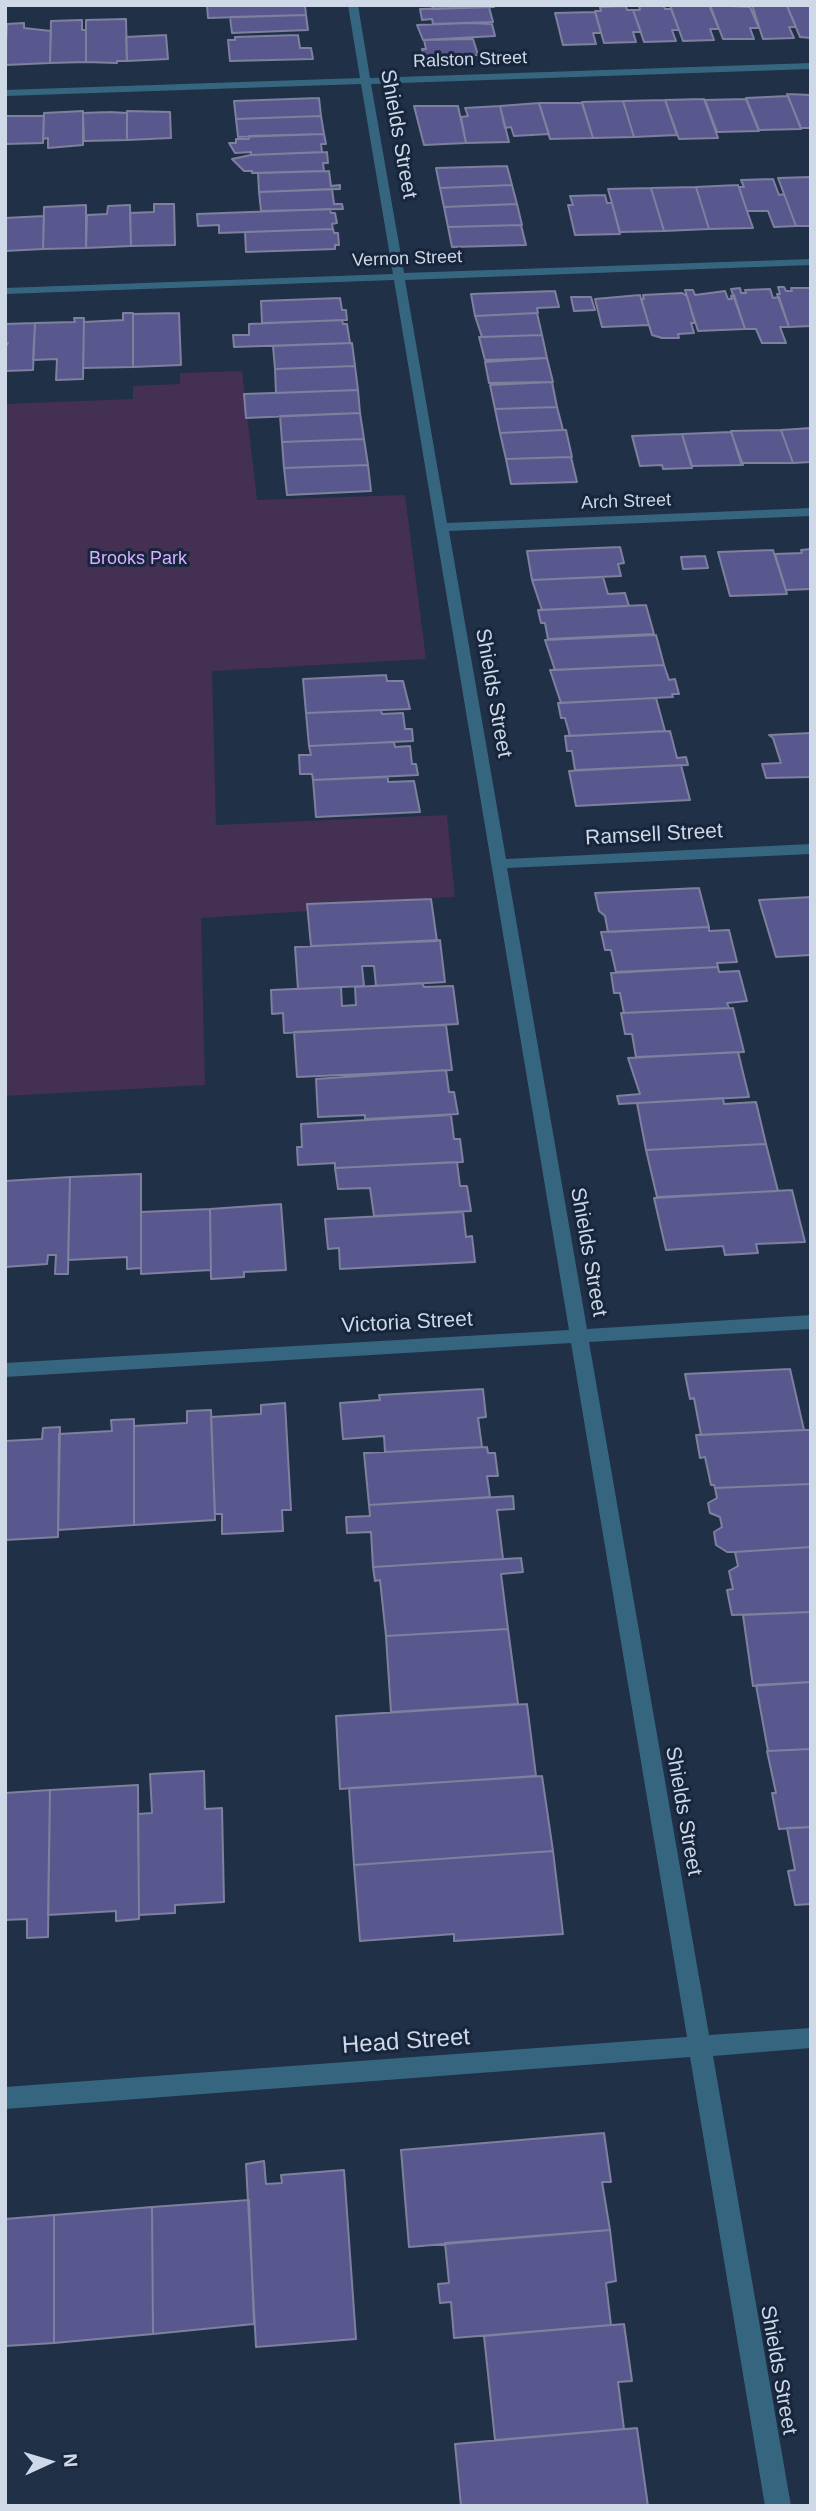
<!DOCTYPE html>
<style>
body{margin:0}
#map{position:relative;width:816px;height:2511px;overflow:hidden;background:#203047;font-family:Helvetica,sans-serif}
canvas{display:block}
.frame{position:absolute;inset:0;border:7px solid #ced8e6;pointer-events:none}
.north{position:absolute;left:14px;top:2427px;width:70px;height:70px;-webkit-text-stroke:5px #17263c;paint-order:stroke;rotate:86deg;font-size:19px;font-weight:700;line-height:28px;text-align:center;color:#ced8e6}
.north::after{content:'';display:block;margin:auto;width:24px;height:32px;background:#ced8e6;clip-path:polygon(50% 0,100% 100%,50% 72%,0 100%)}
</style>
<div id="map">
<canvas width="816" height="2511"></canvas>
<div class="frame"></div>
<div class="north">N</div>
</div>
<script>
const g = document.querySelector('canvas').getContext('2d');
g.lineJoin = 'round';
function paint(path, color) { g.fillStyle = color; g.fill(path, 'evenodd'); }
const toPath = rows => new Path2D(rows.map(r => 'M' + r).join(''));
function stroke(path, color, width, dash) { g.strokeStyle = color; g.lineWidth = width; g.lineCap = dash ? 'butt' : 'round'; g.setLineDash(dash || []); g.stroke(path); }
function write(font, color, halo, rows, align = 'center') {
  g.font = font + ' Helvetica,sans-serif'; g.lineWidth = 6; g.setLineDash([]); g.textBaseline = 'middle'; g.strokeStyle = halo; g.fillStyle = color; for (const [text, x, y, turn = 0] of rows) {
    g.save(); g.translate(x, y); g.rotate((+turn || 0) * Math.PI / 180); g.textAlign = isNaN(turn) ? turn : align; if (halo) g.strokeText(text, 0, 0); g.fillText(text, 0, 0); g.restore();
  }
}
paint(toPath([
 [242,371,257,500,405,495,426,659,212,671,216,825,447,815,455,897,307,904,307,911,201,918,205,1085,5,1096,5,404,133,399,133,386,180,384,180,373]
]), '#433053');
const building = toPath([
 [207,5,305,5,306,15,208,18,207,5],
 [432,5,494,5,494,7,433,9,432,5],
 [639,5,663,5,665,9,671,9,679,30,672,30,676,41,644,42,633,10,640,10,639,5],
 [670,5,709,5,719,29,710,29,714,40,683,41,670,5],
 [710,5,750,7,759,28,750,28,754,39,723,39,710,5],
 [752,5,787,6,796,27,789,27,794,38,763,39,752,5],
 [626,6,627,10,633,10,641,32,633,32,636,42,604,43,595,11,601,11,600,7,626,6],
 [787,6,811,6,811,38,800,37,787,6],
 [489,7,493,22,433,24,432,19,422,20,420,9,489,7],
 [595,12,601,33,593,33,596,44,563,45,555,13,595,12],
 [306,15,308,30,232,33,230,17,306,15],
 [126,19,127,61,117,61,117,63,86,62,86,20,126,19],
 [82,20,82,30,86,30,86,62,50,63,51,21,82,20],
 [24,23,24,28,51,31,50,63,5,65,7,24,24,23],
 [469,23,492,24,495,36,423,40,417,25,469,23],
 [166,35,168,59,127,61,126,37,166,35],
 [298,35,300,48,311,48,313,59,230,61,228,40,235,40,235,37,298,35],
 [473,39,478,55,424,57,422,49,426,49,424,40,473,39],
 [787,94,811,95,811,128,801,128,787,94],
 [788,96,801,129,759,130,746,98,788,96],
 [319,98,321,116,236,119,234,101,319,98],
 [704,99,718,138,679,139,665,100,704,99],
 [746,99,759,131,717,132,705,100,746,99],
 [665,100,677,135,634,137,623,101,665,100],
 [623,101,634,137,593,138,582,102,623,101],
 [539,103,582,103,593,138,550,139,539,103],
 [539,103,549,134,514,136,511,127,505,128,500,106,539,103],
 [414,106,458,106,466,143,424,145,414,106],
 [500,106,509,142,466,143,461,117,468,116,465,108,500,106],
 [83,111,83,145,48,148,48,138,43,139,44,113,83,111],
 [127,111,170,112,171,138,127,140,127,111],
 [109,112,127,113,127,140,84,141,83,113,109,112],
 [5,116,44,116,43,143,5,144,5,116],
 [321,116,324,134,238,137,236,119,321,116],
 [324,134,326,144,321,144,322,152,251,155,251,152,235,153,229,143,236,143,236,139,249,139,249,136,324,134],
 [327,152,328,163,323,163,324,171,252,173,252,171,244,171,232,159,251,155,327,152],
 [507,166,512,185,440,188,436,168,507,166],
 [329,171,331,186,340,185,340,189,259,192,258,173,329,171],
 [811,177,811,226,796,226,778,178,811,177],
 [773,179,779,195,784,194,796,226,774,227,768,211,747,211,739,187,744,187,741,180,773,179],
 [512,185,517,204,444,207,440,188,512,185],
 [738,185,753,228,709,229,696,187,738,185],
 [696,187,709,229,664,231,651,188,696,187],
 [651,188,664,231,620,232,608,189,651,188],
 [332,189,334,204,342,204,343,209,261,211,259,192,332,189],
 [605,195,607,203,612,203,620,234,575,235,568,205,573,205,570,196,605,195],
 [154,204,174,204,175,245,131,246,130,213,154,212,154,204],
 [517,204,522,225,448,227,444,207,517,204],
 [86,205,86,248,43,249,44,207,86,205],
 [130,205,131,246,86,248,87,215,107,214,108,206,130,205],
 [330,209,331,213,335,213,337,223,332,224,333,229,219,233,219,225,198,226,197,214,330,209],
 [44,216,43,249,5,251,5,218,44,216],
 [521,225,526,245,452,247,448,227,521,225],
 [333,229,334,233,338,233,339,245,335,245,335,249,246,252,245,232,333,229],
 [778,287,784,287,786,291,792,291,791,288,811,288,811,326,789,327,777,294,780,294,778,287],
 [740,288,741,293,746,293,745,290,770,289,773,298,779,297,789,327,780,327,786,343,762,343,756,329,745,329,731,289,740,288],
 [685,290,693,290,695,295,725,291,728,299,732,299,731,296,734,295,745,329,698,331,685,290],
 [555,291,559,307,537,308,538,313,475,316,471,294,555,291],
 [682,293,687,296,695,323,691,323,694,333,678,334,679,338,662,338,652,335,641,299,644,299,643,295,682,293],
 [640,295,649,325,602,327,595,299,640,295],
 [571,297,591,297,595,310,574,311,571,297],
 [340,298,342,310,346,310,347,320,262,323,261,301,340,298],
 [123,313,133,313,133,367,83,368,84,322,123,320,123,313],
 [179,313,181,365,133,367,133,314,179,313],
 [537,313,542,335,482,337,475,316,537,313],
 [74,318,84,318,83,379,56,380,57,359,33,360,35,323,75,322,74,318],
 [342,320,343,324,347,324,350,343,234,347,233,335,249,335,249,324,342,320],
 [35,323,33,370,5,371,5,348,8,343,5,343,5,324,35,323],
 [542,335,547,358,485,360,479,337,542,335],
 [352,343,355,366,275,369,273,346,352,343],
 [547,358,553,382,489,383,485,362,547,358],
 [355,366,358,390,276,393,275,369,355,366],
 [552,382,557,407,495,409,490,385,552,382],
 [358,390,360,413,246,418,244,394,358,390],
 [557,407,563,430,500,433,495,409,557,407],
 [360,413,364,439,282,442,280,416,360,413],
 [811,428,811,462,793,463,781,430,811,428],
 [563,430,566,430,572,457,506,459,500,433,563,430],
 [781,430,793,463,741,463,731,431,781,430],
 [731,432,743,465,692,466,682,434,731,432],
 [682,434,692,468,663,469,662,465,640,466,632,436,682,434],
 [364,439,368,465,284,468,282,442,364,439],
 [571,457,577,482,511,484,506,459,571,457],
 [368,465,371,491,287,495,284,468,368,465],
 [620,547,624,563,618,564,621,576,532,580,527,551,620,547],
 [811,549,811,589,786,590,775,554,802,553,801,550,811,549],
 [773,550,787,594,730,596,718,552,773,550],
 [705,556,708,568,683,569,681,557,705,556],
 [603,577,608,594,625,593,629,606,542,610,532,580,603,577],
 [646,605,654,634,548,639,545,623,541,623,538,610,646,605],
 [656,635,664,665,555,670,545,640,656,635],
 [664,665,669,680,675,679,679,694,672,694,673,697,561,703,550,670,664,665],
 [386,675,387,681,403,681,410,709,306,713,303,679,386,675],
 [656,698,665,731,570,736,565,718,561,718,558,703,656,698],
 [381,710,382,714,403,713,405,729,412,729,413,741,309,746,306,713,381,710],
 [670,731,677,758,686,757,688,765,575,770,572,751,567,751,565,736,670,731],
 [811,733,811,777,766,778,762,764,781,763,773,738,769,735,811,733],
 [394,742,395,747,410,746,412,764,416,764,418,775,313,780,312,774,300,774,299,755,311,755,309,746,394,742],
 [681,765,690,800,576,806,569,771,681,765],
 [388,777,388,782,414,781,420,812,316,817,313,780,388,777],
 [699,888,709,927,608,932,605,916,599,911,595,893,699,888],
 [811,897,811,955,776,957,759,900,811,897],
 [431,899,437,941,311,946,307,904,431,899],
 [709,927,709,931,729,930,737,962,717,963,718,967,616,972,611,950,605,950,601,932,709,927],
 [440,940,445,982,376,986,374,966,362,966,364,986,298,989,295,947,440,940],
 [718,967,719,972,739,971,747,1001,727,1003,729,1008,624,1013,620,993,614,993,611,973,718,967],
 [422,983,424,987,453,986,458,1024,284,1033,283,1013,272,1014,271,990,341,987,342,1006,356,1005,355,987,422,983],
 [733,1008,744,1052,636,1057,632,1034,625,1034,621,1013,733,1008],
 [446,1025,452,1070,297,1077,294,1032,446,1025],
 [738,1052,749,1097,619,1104,617,1096,640,1094,628,1058,738,1052],
 [446,1070,449,1092,454,1092,458,1114,365,1119,365,1115,318,1117,316,1079,446,1070],
 [723,1098,724,1104,756,1102,766,1144,646,1150,637,1103,723,1098],
 [451,1115,454,1139,460,1139,463,1162,335,1168,335,1163,298,1165,297,1147,302,1147,301,1124,451,1115],
 [766,1144,778,1191,657,1197,646,1150,766,1144],
 [457,1162,460,1186,467,1186,471,1211,374,1216,370,1188,338,1189,335,1168,457,1162],
 [141,1174,141,1268,127,1269,127,1257,68,1260,70,1177,141,1174],
 [70,1177,68,1274,55,1274,56,1255,48,1255,47,1264,5,1267,5,1181,70,1177],
 [792,1190,805,1242,756,1244,758,1253,725,1255,723,1246,666,1250,654,1198,792,1190],
 [281,1204,286,1270,244,1272,244,1277,211,1279,210,1209,281,1204],
 [210,1209,211,1270,141,1274,141,1212,210,1209],
 [463,1212,466,1237,472,1236,475,1262,340,1269,339,1248,328,1249,325,1219,463,1212],
 [790,1369,804,1430,701,1435,694,1398,690,1399,685,1374,790,1369],
 [483,1389,486,1417,478,1418,482,1447,385,1452,384,1436,343,1439,340,1403,380,1400,379,1395,483,1389],
 [285,1403,291,1510,282,1510,283,1531,222,1534,222,1514,215,1514,211,1417,261,1414,261,1405,285,1403],
 [211,1410,215,1520,134,1525,134,1426,187,1423,187,1411,211,1410],
 [134,1419,134,1525,58,1530,59,1434,112,1431,111,1420,134,1419],
 [60,1427,58,1537,5,1540,5,1441,42,1439,43,1428,60,1427],
 [804,1430,811,1430,811,1484,715,1488,714,1485,711,1485,705,1457,700,1458,696,1435,804,1430],
 [487,1447,488,1453,495,1453,498,1476,487,1476,490,1497,369,1505,364,1453,487,1447],
 [811,1484,811,1547,735,1552,727,1552,716,1545,714,1532,722,1527,720,1517,710,1513,708,1503,717,1498,715,1488,811,1484],
 [513,1496,514,1509,497,1510,503,1559,373,1567,371,1532,347,1533,346,1517,370,1516,369,1505,513,1496],
 [811,1547,811,1612,732,1615,727,1590,733,1589,729,1571,738,1566,735,1552,811,1547],
 [521,1558,523,1572,501,1574,508,1629,386,1636,380,1580,375,1581,373,1567,521,1558],
 [811,1612,811,1682,753,1686,743,1615,811,1612],
 [508,1629,518,1704,391,1712,386,1636,508,1629],
 [811,1682,811,1749,768,1751,756,1685,811,1682],
 [527,1704,536,1776,340,1789,336,1716,527,1704],
 [811,1749,811,1827,779,1829,772,1793,776,1793,767,1751,811,1749],
 [204,1771,205,1809,222,1808,224,1902,175,1905,175,1913,139,1915,138,1814,152,1813,150,1774,204,1771],
 [542,1776,553,1851,354,1865,349,1788,542,1776],
 [138,1785,139,1919,116,1921,116,1911,48,1915,50,1790,138,1785],
 [50,1790,48,1937,27,1938,27,1919,5,1920,5,1793,50,1790],
 [811,1827,811,1904,795,1905,788,1871,795,1870,787,1828,811,1827],
 [553,1851,563,1934,454,1941,454,1934,360,1941,354,1865,553,1851],
 [604,2133,611,2182,602,2182,610,2230,409,2247,401,2150,604,2133],
 [264,2161,266,2184,282,2183,281,2175,344,2170,356,2339,256,2347,246,2164,264,2161],
 [249,2200,254,2324,153,2334,152,2207,249,2200],
 [152,2207,153,2334,54,2343,54,2215,152,2207],
 [54,2215,54,2343,5,2346,5,2219,54,2215],
 [610,2230,616,2281,606,2283,611,2325,454,2338,451,2302,440,2303,438,2284,449,2283,445,2243,610,2230],
 [624,2324,632,2381,618,2382,624,2429,495,2440,484,2336,624,2324],
 [637,2428,648,2506,461,2506,455,2444,637,2428]
]);
paint(building, '#58588e');
stroke(building, '#7e809e', 2);
paint(toPath([
 [348,5,358,5,370,78,811,63,811,69,371,84,404,273,811,259,811,265,405,280,447,523,811,508,811,516,449,531,506,859,811,844,811,854,507,868,587,1329,811,1315,811,1329,589,1342,709,2035,811,2028,811,2048,713,2056,791,2506,765,2506,690,2057,5,2109,5,2087,687,2037,571,1343,5,1377,5,1363,569,1330,394,280,5,294,5,288,393,274,361,84,5,96,5,90,360,78,348,5]
]), '#36667f');
write('18px', '#ced8e6', '#17263c', [
 ["Ralston Street",470,60,-2],
 ["Vernon Street",407,259,-2],
 ["Arch Street",626,502,-2]
]);
write('18px', '#d9affe', '#17263c', [
 ["Brooks Park",138,559]
]);
write('21px', '#ced8e6', '#17263c', [
 ["Shields Street",398,134,80],
 ["Shields Street",493,693,80],
 ["Ramsell Street",654,835,-3],
 ["Shields Street",588,1252,80],
 ["Victoria Street",407,1323,-3],
 ["Shields Street",683,1811,80],
 ["Shields Street",778,2370,80]
]);
write('24px', '#ced8e6', '#17263c', [
 ["Head Street",406,2042,-4]
]);
</script>
